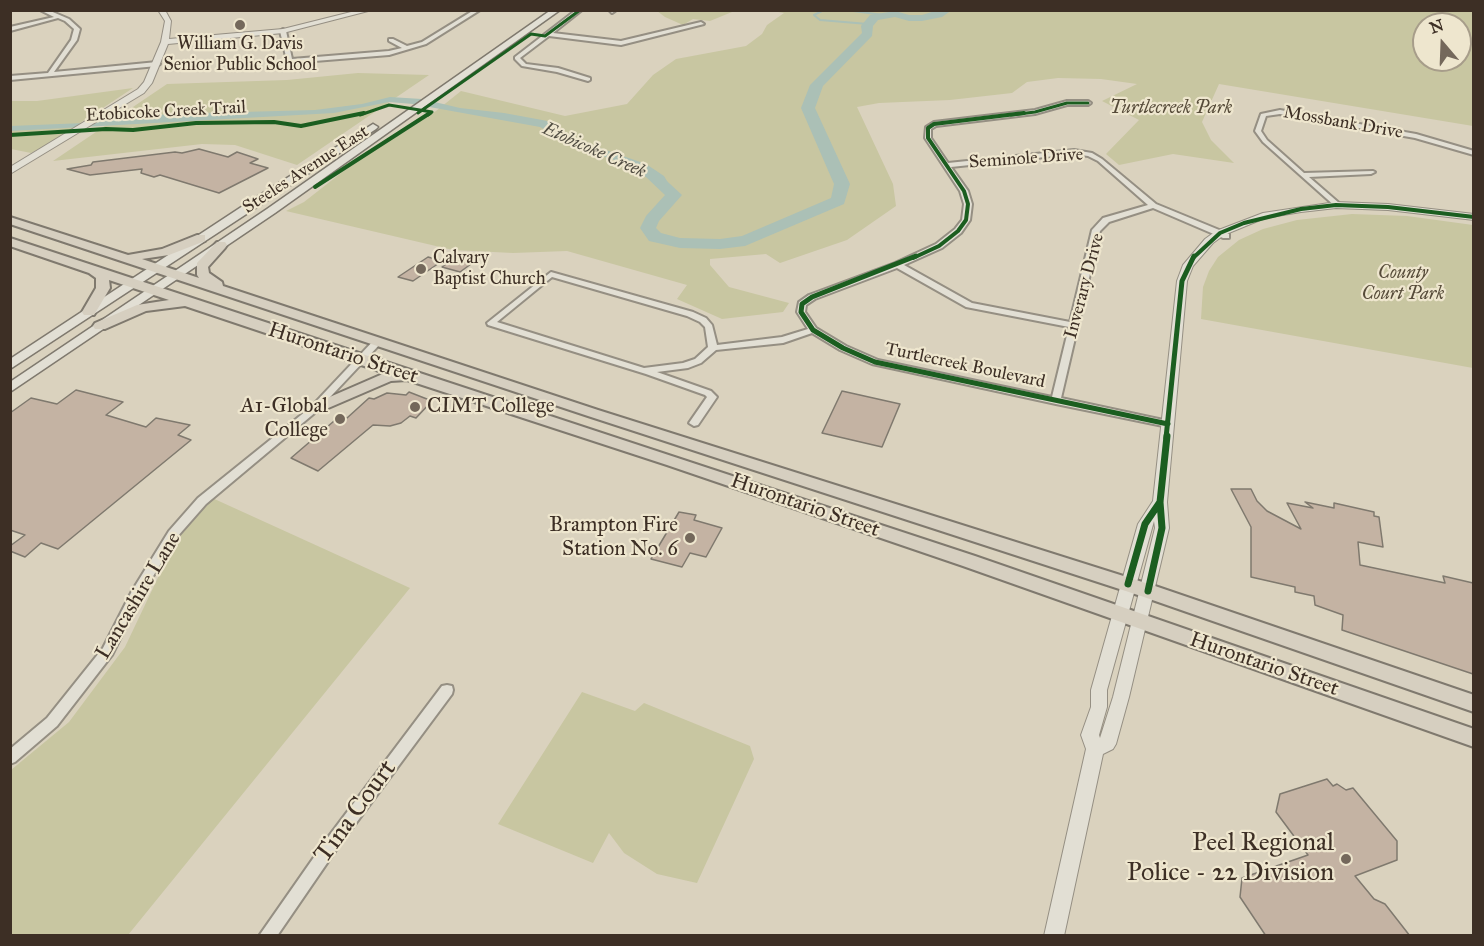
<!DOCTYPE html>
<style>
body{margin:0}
#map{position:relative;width:1484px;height:946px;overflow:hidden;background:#dad2be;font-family:"IM FELL Great Primer",serif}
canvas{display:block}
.frame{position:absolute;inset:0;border:12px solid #3d2f25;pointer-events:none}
.north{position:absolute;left:1412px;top:12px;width:60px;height:60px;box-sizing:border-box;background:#eee6ce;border:2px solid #a79d8a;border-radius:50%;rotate:341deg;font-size:16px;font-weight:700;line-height:24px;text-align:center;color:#3d2f25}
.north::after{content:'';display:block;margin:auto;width:21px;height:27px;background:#74685b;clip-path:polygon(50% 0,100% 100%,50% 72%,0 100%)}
</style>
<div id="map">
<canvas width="1484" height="946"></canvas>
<div class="frame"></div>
<div class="north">N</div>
</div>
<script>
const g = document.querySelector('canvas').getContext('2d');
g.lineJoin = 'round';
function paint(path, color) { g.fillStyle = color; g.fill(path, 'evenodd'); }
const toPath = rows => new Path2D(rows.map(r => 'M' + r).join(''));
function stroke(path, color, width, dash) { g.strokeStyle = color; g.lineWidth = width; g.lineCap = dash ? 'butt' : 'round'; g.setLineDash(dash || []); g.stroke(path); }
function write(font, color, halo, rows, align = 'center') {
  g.font = font + ' "IM FELL Great Primer",serif'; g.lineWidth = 4.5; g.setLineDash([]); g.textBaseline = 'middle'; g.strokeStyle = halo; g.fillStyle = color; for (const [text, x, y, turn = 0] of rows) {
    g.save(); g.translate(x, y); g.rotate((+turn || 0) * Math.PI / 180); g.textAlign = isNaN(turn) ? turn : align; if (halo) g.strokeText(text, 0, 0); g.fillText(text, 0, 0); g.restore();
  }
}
paint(toPath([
 [657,11,750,11,732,12,710,21,693,19,683,25,665,17],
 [773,11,1473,11,1473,126,1219,84,1202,122,1211,140,1234,163,1173,154,1119,165,1106,154,1139,120,1102,101,1137,84,1101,79,1058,78,1027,82,1012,93,950,100,879,103,857,107,893,184,896,206,847,240,780,263,766,254,710,259,710,265,729,287,789,303,783,312,722,319,677,299,687,285,567,251,513,253,453,250,286,211,304,202,350,166,436,111,461,91,565,116,627,104,653,75,676,59,746,46,762,34,767,25,784,13],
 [1424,24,1460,24,1460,60,1424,60],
 [358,73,429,75,297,165,235,145,202,144,53,161,167,84,287,80],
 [133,88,47,145,31,153,11,149,10,101,37,101],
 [1352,214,1407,216,1473,225,1473,368,1201,319,1203,287,1209,271,1218,257,1239,240,1263,229,1297,220],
 [210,497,410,588,128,935,11,936,11,770,69,722,125,647,182,527],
 [582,692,635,711,644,703,750,746,754,759,697,883,657,874,624,853,609,833,593,863,498,824]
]), '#c8c6a1');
paint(toPath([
 [390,97,422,99,460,108,504,113,553,122,560,130,597,147,646,164,664,176,671,188,665,189,627,164,583,150,540,127,413,104,389,102,334,113,11,131,10,126,85,123,168,114,315,110,362,104]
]), '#abc0b6');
stroke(toPath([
 [824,10,814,15,820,20,868,24],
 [846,10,883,15]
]), '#abc0b6', 2);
paint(toPath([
 [938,10,952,10,942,17,922,21,909,21,895,17,878,20,873,26,872,36,823,86,815,108,850,184,844,204,745,246,720,249,680,248,649,241,640,228,646,216,665,195,646,177,638,174,635,171,643,166,656,171,682,195,659,221,656,228,661,233,680,238,720,239,742,236,831,198,834,184,801,108,810,85,862,33,861,26,870,15,895,11,909,15,922,15,938,10]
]), '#abc0b6');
const building = toPath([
 [199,149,228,157,237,152,258,159,250,163,268,168,219,193,160,175,154,177,141,173,142,169,90,175,67,169,91,165,93,162,175,152,182,153,199,149],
 [428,257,442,261,413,281,398,277,428,257],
 [453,259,471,264,460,272,442,267,453,259],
 [76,390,123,402,106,415,146,427,156,418,190,425,178,435,191,440,58,549,41,543,25,557,10,551,10,546,25,535,10,530,10,413,31,398,57,404,76,390],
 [842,391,900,404,882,447,822,433,842,391],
 [409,392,432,401,416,418,410,416,401,423,390,426,373,425,318,471,291,458,341,415,347,418,369,398,374,399,387,393,406,395,409,392],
 [1231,489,1251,489,1257,501,1267,511,1301,529,1287,503,1313,508,1305,502,1334,508,1334,503,1374,512,1374,516,1379,517,1383,547,1358,542,1360,565,1445,583,1443,576,1473,583,1473,674,1342,630,1343,615,1315,605,1314,596,1295,592,1295,587,1251,577,1251,527,1231,489],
 [679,512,696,515,694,520,722,528,706,557,690,553,682,567,651,559,679,512],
 [1327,779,1333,786,1337,784,1346,790,1353,788,1397,841,1397,860,1355,876,1374,899,1385,904,1410,936,1266,936,1240,897,1242,878,1308,855,1276,812,1280,794,1327,779]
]);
paint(building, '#c4b3a3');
stroke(building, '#7f796e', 1.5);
const minor = toPath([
 [40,10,48,10,69,19,80,29,77,40,54,72,157,62,160,64,157,66,10,80,10,76,48,73,71,40,74,29,65,21,58,18,10,31,10,27,54,17,40,10],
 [474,10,480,10,426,44,389,55,290,63,287,61,280,31,283,29,286,31,292,59,389,51,402,48,389,41,389,39,393,39,407,46,422,42,474,10],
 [576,10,582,10,553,33,621,41,701,22,704,24,621,45,549,36,520,58,526,64,558,68,590,78,590,80,588,81,557,72,522,66,515,59,515,57,576,10],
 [609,10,614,10,615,11,612,13,609,10],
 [1067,101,1088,101,1091,103,1088,105,1067,105,1035,114,936,126,931,129,931,138,948,163,1074,150,1092,153,1102,159,1156,204,1229,234,1229,238,1223,238,1153,208,1109,222,1100,231,1061,398,1168,421,1172,422,1173,424,1172,426,1168,427,1056,404,872,364,840,350,812,333,783,343,716,350,701,363,688,368,657,372,711,391,717,397,698,425,694,426,689,423,707,397,705,395,646,374,488,325,487,323,551,272,693,312,706,318,712,325,717,345,782,337,808,329,797,312,799,302,809,295,895,263,936,244,955,229,962,220,964,204,960,191,925,138,926,127,934,122,1035,110,1067,101],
 [1074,154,1088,156,1098,161,1148,205,1103,218,1092,230,1070,322,972,303,904,265,942,248,961,233,970,220,972,204,968,191,951,167,1074,154],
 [897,268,966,307,1069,327,1052,397,878,360,846,346,816,328,805,312,806,305,815,299,897,268],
 [552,277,687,316,700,322,705,327,708,347,695,359,683,363,644,368,497,322,552,277],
 [1280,110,1416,134,1474,151,1474,155,1415,138,1280,114,1266,116,1261,131,1267,140,1304,173,1373,171,1375,172,1371,174,1309,177,1339,203,1339,207,1336,207,1263,142,1255,131,1261,114,1280,110],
 [378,338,381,339,382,341,381,343,317,411,206,504,177,537,141,596,112,655,57,726,15,762,10,764,10,749,47,718,103,648,132,591,169,531,198,498,311,407,375,339,378,338],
 [447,685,452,686,453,690,452,694,336,850,277,936,259,936,326,840,442,686,447,685]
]);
const tertiary = toPath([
 [158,10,165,10,171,21,169,39,283,29,359,10,372,10,283,33,168,44,152,83,144,93,10,174,10,167,138,89,144,82,161,42,165,21,158,10],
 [1336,202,1388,204,1474,214,1474,220,1388,210,1336,208,1301,212,1265,218,1224,235,1213,243,1193,266,1187,281,1167,502,1169,528,1129,697,1116,744,1113,749,1103,754,1064,936,1044,936,1086,749,1081,735,1091,707,1091,690,1138,524,1153,501,1177,281,1183,265,1205,239,1216,231,1263,213,1336,202],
 [1154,521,1155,528,1113,697,1100,738,1099,735,1107,707,1107,690,1154,521]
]);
const secondary = toPath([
 [551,10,560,10,275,213,10,392,10,382,267,209,551,10],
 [373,124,378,127,376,129,10,369,10,359,252,200,373,124]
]);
const primary = toPath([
 [10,217,128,255,162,249,197,235,205,235,205,241,169,255,142,259,199,278,197,275,197,263,217,242,225,242,227,245,225,248,208,267,209,273,222,282,223,286,598,410,1155,586,1474,695,1474,712,1141,596,588,416,10,224,10,217],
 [10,238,975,556,1474,729,1474,747,963,566,667,465,407,380,391,381,319,412,309,412,306,409,309,406,385,373,185,306,146,311,105,329,95,329,93,326,95,323,137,305,169,300,109,280,110,288,94,315,84,315,82,312,96,288,96,278,89,273,10,246,10,238]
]);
stroke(minor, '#958f83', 4);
stroke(tertiary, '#958f83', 2);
stroke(secondary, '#7f796e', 3);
stroke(primary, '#7f796e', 4);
paint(minor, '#e2dfd4');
paint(tertiary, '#e2dfd4');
paint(secondary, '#e2dfd4');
paint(primary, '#d6cfc0');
stroke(toPath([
 [418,113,531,34,545,36,580,10],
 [360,115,389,105,432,112,428,115],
 [1011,115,1035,112,1067,103,1088,103]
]), '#1b5e20', 3);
stroke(toPath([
 [10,135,106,129,133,130,196,123,274,122,301,126,364,113],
 [315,187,430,113],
 [913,258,939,246,958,231,966,220,968,204,964,191,928,138,928,128,934,124,1024,113],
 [1193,258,1220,233,1244,223,1301,209,1336,205,1388,207,1474,217]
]), '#1b5e20', 4);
stroke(toPath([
 [916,256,812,297,802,304,801,312,813,330,843,348,875,362,1168,424],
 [1166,438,1182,281,1194,256]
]), '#1b5e20', 5);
stroke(toPath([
 [1128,584,1145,524,1160,502],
 [1148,591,1162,528,1160,502,1167,436]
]), '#1b5e20', 7);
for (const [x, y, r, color] of [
 [240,25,6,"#74685b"],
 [421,269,6,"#74685b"],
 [415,407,6,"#74685b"],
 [340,419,6,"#74685b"],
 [690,538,6,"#74685b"],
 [1346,859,6,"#74685b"]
]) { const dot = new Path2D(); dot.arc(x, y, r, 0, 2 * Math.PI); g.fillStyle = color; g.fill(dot); stroke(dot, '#eee6ce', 2); }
write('18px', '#3d2f25', '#eee6ce', [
 ["William G. Davis",240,45],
 ["Senior Public School",240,66],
 ["Calvary",433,259,"left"],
 ["Baptist Church",433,280,"left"]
]);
write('italic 18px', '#564b39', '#eee6ce', [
 ["Turtlecreek Park",1171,109],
 ["County",1403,274],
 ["Court Park",1403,295]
]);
write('18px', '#3d2f25', '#eee6ce', [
 ["Etobicoke Creek Trail",166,112,-3],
 ["Mossbank Drive",1343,123,10],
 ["Seminole Drive",1026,159,-4],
 ["Steeles Avenue East",306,170,-33],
 ["Inverary Drive",1085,286,-75],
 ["Turtlecreek Boulevard",965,366,12]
]);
write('italic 18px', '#4f4b41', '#eee6ce', [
 ["Etobicoke Creek",594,151,24]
]);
write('21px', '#3d2f25', '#eee6ce', [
 ["Hurontario Street",343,354,18],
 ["Hurontario Street",805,506,19],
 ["Lancashire Lane",139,596,-59],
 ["Hurontario Street",1264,665,19]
]);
write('21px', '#3d2f25', '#eee6ce', [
 ["A1-Global",328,407],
 ["College",328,431],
 ["CIMT College",427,407,"left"],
 ["Brampton Fire",678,526],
 ["Station No. 6",678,550]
], 'right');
write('26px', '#3d2f25', '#eee6ce', [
 ["Tina Court",356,812,-54]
]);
write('26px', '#3d2f25', '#eee6ce', [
 ["Peel Regional",1334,844],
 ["Police - 22 Division",1334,874]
], 'right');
</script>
